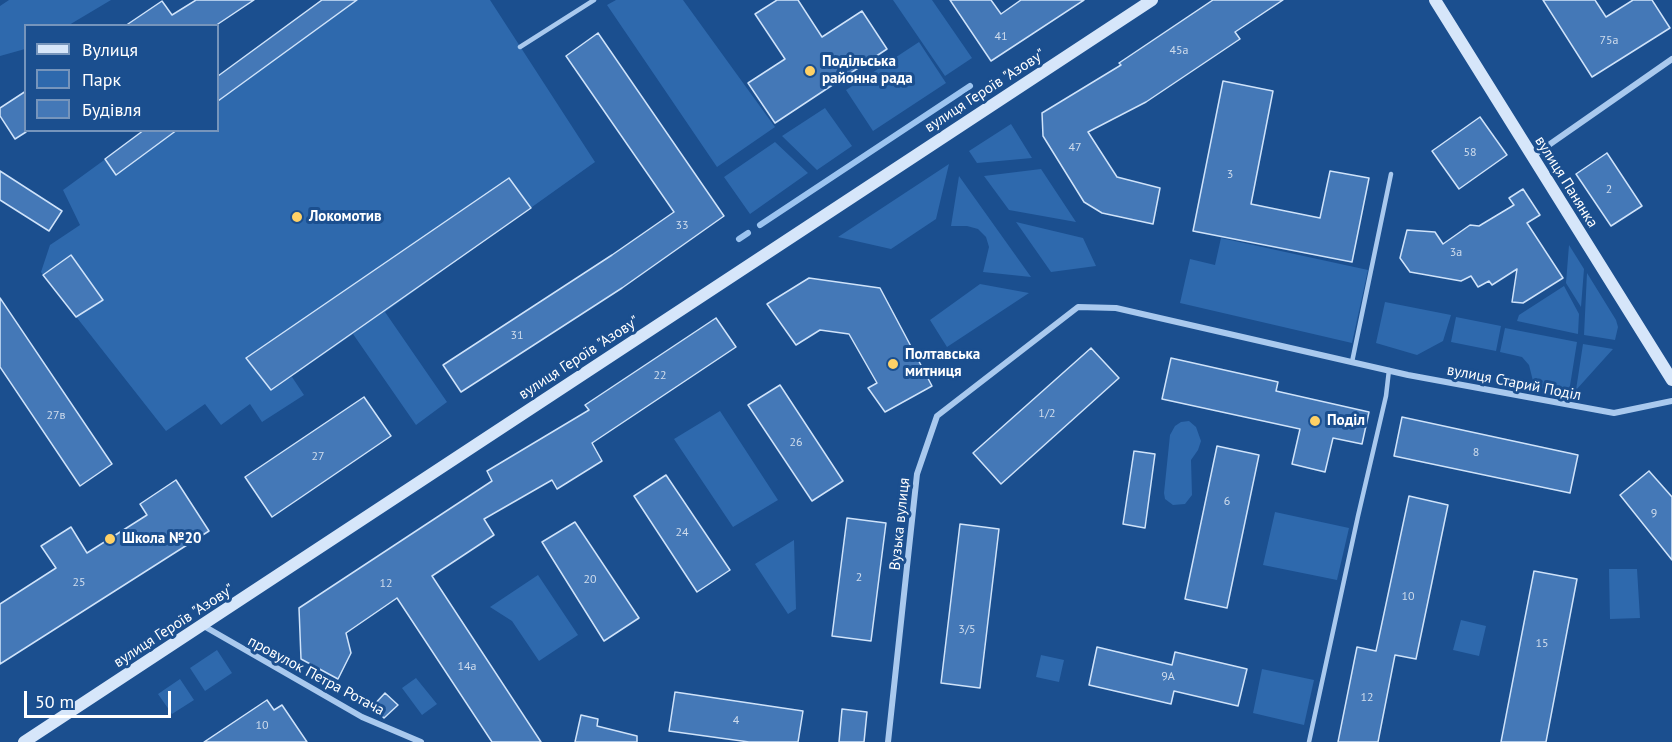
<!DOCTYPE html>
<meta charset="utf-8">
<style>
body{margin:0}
#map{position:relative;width:1672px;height:742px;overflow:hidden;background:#1b4f8f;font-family:"PT Sans",sans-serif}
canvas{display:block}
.legend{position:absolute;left:24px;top:24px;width:195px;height:108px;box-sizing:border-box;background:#1b4f8f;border:2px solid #7695bc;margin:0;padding:8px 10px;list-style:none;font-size:18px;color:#fff}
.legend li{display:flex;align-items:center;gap:12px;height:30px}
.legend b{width:30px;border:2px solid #7695bc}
.scale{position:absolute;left:24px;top:691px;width:147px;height:27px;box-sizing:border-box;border:3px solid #fff;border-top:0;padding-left:8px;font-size:18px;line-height:21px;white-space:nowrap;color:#fff;-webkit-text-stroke:4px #1b4f8f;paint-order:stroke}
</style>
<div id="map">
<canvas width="1672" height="742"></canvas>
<ul class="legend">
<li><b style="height:8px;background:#d6e6fa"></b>Вулиця</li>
<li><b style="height:16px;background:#2e69ad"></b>Парк</li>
<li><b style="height:16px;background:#4478b7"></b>Будівля</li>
</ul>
<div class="scale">50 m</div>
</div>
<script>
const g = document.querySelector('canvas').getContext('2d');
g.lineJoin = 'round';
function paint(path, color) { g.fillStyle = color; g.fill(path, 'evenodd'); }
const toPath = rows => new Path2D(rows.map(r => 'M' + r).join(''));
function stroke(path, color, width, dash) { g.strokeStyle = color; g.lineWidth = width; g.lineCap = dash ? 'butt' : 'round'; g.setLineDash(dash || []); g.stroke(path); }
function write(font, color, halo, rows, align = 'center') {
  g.font = font + ' "PT Sans",sans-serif'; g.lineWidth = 6; g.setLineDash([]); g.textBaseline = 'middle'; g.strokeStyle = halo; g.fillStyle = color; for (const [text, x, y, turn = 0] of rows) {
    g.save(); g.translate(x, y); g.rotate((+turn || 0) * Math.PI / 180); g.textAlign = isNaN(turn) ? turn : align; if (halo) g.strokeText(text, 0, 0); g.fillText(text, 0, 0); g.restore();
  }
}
paint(toPath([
 [9,0,111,0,69,25,26,26,25,49,0,56,0,6],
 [322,0,490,0,595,162,385,312,447,402,416,425,353,334,288,379,292,377,304,395,262,422,250,404,221,425,205,404,166,431,41,272,50,245,80,225,63,190,144,131,218,130,218,76],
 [616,0,683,0,775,127,717,167,607,5],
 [893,0,932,0,972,58,945,76],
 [919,42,946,83,873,131,846,90],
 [825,108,852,146,817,170,782,136],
 [1011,124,1032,158,977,163,969,151],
 [775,142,808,173,750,214,724,177],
 [949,164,936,219,891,249,838,237],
 [1041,169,1076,222,1009,210,984,176],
 [959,176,1031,277,983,272,989,247,986,237,978,229,967,226,951,226],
 [1016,222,1083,238,1096,266,1051,272],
 [1221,238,1368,270,1352,343,1180,303,1190,259,1215,265],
 [1569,245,1584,269,1581,307,1566,283],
 [1587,273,1616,320,1618,327,1615,340,1584,335],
 [980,284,1029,293,947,347,930,320],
 [1564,286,1579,314,1578,334,1517,321,1519,315],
 [1385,302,1451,315,1443,341,1417,355,1376,343],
 [1456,317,1501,326,1496,351,1451,342],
 [1505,328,1577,342,1569,392,1546,390,1538,386,1533,381,1529,365,1522,357,1500,352],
 [1583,344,1613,349,1576,390],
 [720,411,778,500,733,527,674,439],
 [1189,421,1196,427,1201,441,1198,450,1191,460,1192,495,1185,504,1173,505,1165,499,1164,493,1170,435,1175,426,1181,422],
 [1275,512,1349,528,1337,580,1263,565],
 [794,540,796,609,788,614,755,564],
 [1609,569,1637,569,1640,618,1610,619],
 [538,575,578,635,539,661,512,621,490,607],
 [1461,620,1486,626,1479,656,1453,650],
 [217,650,232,673,205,691,190,668],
 [1041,655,1064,660,1059,682,1036,677],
 [1262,669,1314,680,1304,725,1253,713],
 [416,678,437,704,422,715,402,688],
 [180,679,194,700,172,714,158,694]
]), '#2e69ad');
stroke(toPath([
 [760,225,970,86],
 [739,239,748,233]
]), '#9cc4f0', 6);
const building = toPath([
 [196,0,254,0,215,26,125,26,162,1,172,15,196,0],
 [322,0,357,0,218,101,218,76,322,0],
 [777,0,798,0,822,37,862,11,887,49,775,123,748,83,785,59,755,14,777,0],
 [950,0,991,0,1001,14,1021,0,1084,0,991,61,950,0],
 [1213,0,1283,0,1235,32,1240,39,1146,102,1088,132,1117,177,1160,188,1153,224,1102,213,1084,202,1043,136,1042,113,1121,65,1119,63,1213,0],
 [1543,0,1595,0,1606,17,1633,0,1652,0,1670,28,1592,77,1543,0],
 [598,33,724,216,622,288,461,392,443,365,612,255,674,212,566,56,598,33],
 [1223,81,1273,91,1251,204,1320,218,1330,171,1369,178,1352,262,1193,231,1223,81],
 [26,91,26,132,15,139,0,116,0,108,26,91],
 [1480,117,1507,155,1459,189,1432,151,1480,117],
 [144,130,177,130,116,175,105,159,144,130],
 [1607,153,1642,206,1611,226,1576,174,1607,153],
 [0,171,62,211,49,231,0,200,0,171],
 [509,178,531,208,271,390,246,358,509,178],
 [1523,189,1540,215,1527,223,1563,278,1523,303,1512,302,1517,269,1492,285,1489,281,1478,287,1471,276,1461,281,1410,272,1400,258,1407,230,1435,232,1443,244,1470,225,1479,226,1514,205,1509,198,1523,189],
 [71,255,103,300,76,317,43,275,71,255],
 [809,278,880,288,932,386,885,412,868,388,877,383,849,334,820,330,796,345,767,304,809,278],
 [0,298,112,464,80,486,0,367,0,298],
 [716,318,736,347,592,443,602,461,557,489,552,480,484,519,494,535,432,576,541,742,492,742,397,598,346,633,351,653,338,679,301,659,299,608,492,481,487,471,589,410,585,405,716,318],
 [1091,348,1119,378,1001,484,973,453,1091,348],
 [1171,358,1278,382,1276,391,1369,412,1362,444,1333,438,1325,472,1292,464,1300,429,1162,399,1171,358],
 [780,385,843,481,812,501,748,405,780,385],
 [364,397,391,436,272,517,245,477,364,397],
 [1402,417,1578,455,1570,493,1394,456,1402,417],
 [1217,446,1259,455,1227,608,1185,599,1217,446],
 [1134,451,1155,454,1145,528,1123,524,1134,451],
 [1649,471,1672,497,1672,560,1620,495,1649,471],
 [666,475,730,570,697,592,634,496,666,475],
 [176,480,209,531,0,664,0,604,56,568,41,546,71,527,87,553,147,515,140,504,176,480],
 [1409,496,1448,505,1416,659,1395,655,1378,742,1338,742,1357,647,1376,651,1409,496],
 [847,518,886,523,871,641,832,636,847,518],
 [575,522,639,618,604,641,542,542,575,522],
 [960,524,999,529,980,688,941,683,960,524],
 [1534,571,1577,579,1546,742,1501,742,1534,571],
 [1097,647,1172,665,1175,652,1247,669,1238,706,1174,691,1171,704,1089,685,1097,647],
 [675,692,803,711,798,742,749,742,669,731,675,692],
 [385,693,398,705,384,718,372,707,385,693],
 [267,700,274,710,282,705,307,742,204,742,267,700],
 [842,709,867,712,864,742,839,742,842,709],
 [581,715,598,719,597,726,637,736,637,742,575,742,581,715]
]);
paint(building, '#4478b7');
stroke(building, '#cfe3fa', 1.5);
stroke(toPath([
 [520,47,594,0],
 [1352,362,1391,174],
 [1309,742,1358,516,1386,396,1389,370]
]), '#a9c9ee', 4.5);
stroke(toPath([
 [1533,156,1672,59],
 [202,625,362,717,421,742],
 [888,742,917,474,937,416,1078,307,1116,308,1408,375,1614,413,1672,401]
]), '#a9c9ee', 6);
stroke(toPath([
 [1435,0,1672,380],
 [24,742,1152,0]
]), '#d6e6fa', 12);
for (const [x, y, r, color] of [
 [810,71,6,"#ffd166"],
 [297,217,6,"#ffd166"],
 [893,364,6,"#ffd166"],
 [1315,421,6,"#ffd166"],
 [110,539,6,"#ffd166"]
]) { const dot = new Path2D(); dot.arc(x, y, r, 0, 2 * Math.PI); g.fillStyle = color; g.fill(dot); stroke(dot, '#1b4f8f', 2); }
write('12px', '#d0dded', null, [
 ["41",1001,37],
 ["75а",1609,41],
 ["45а",1179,51],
 ["47",1075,148],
 ["58",1470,153],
 ["3",1230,175],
 ["2",1609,190],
 ["33",682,226],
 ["3а",1456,253],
 ["31",517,336],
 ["22",660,376],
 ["1/2",1047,414],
 ["27в",56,416],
 ["26",796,443],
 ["8",1476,453],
 ["27",318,457],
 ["6",1227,502],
 ["9",1654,514],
 ["24",682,533],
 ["2",859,578],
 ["20",590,580],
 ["25",79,583],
 ["12",386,584],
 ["10",1408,597],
 ["3/5",967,630],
 ["15",1542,644],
 ["14а",467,667],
 ["9А",1168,677],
 ["12",1367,698],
 ["4",736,721],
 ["10",262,726]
]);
write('bold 15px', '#fff', '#1b4f8f', [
 ["Подільська",822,62],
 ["районна рада",822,79],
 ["Локомотив",309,217],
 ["Полтавська",905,355],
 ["митниця",905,372],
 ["Поділ",1327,421],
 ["Школа №20",122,539]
], 'left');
write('15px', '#fff', '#1b4f8f', [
 ["вулиця Героїв \"Азову\"",985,91,-33],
 ["вулиця Панянка",1566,182,58],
 ["вулиця Героїв \"Азову\"",579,358,-33],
 ["вулиця Старий Поділ",1514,383,11],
 ["Вузька вулиця",900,524,-84],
 ["вулиця Героїв \"Азову\"",174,626,-33],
 ["провулок Петра Ротача",316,676,28]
]);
</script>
